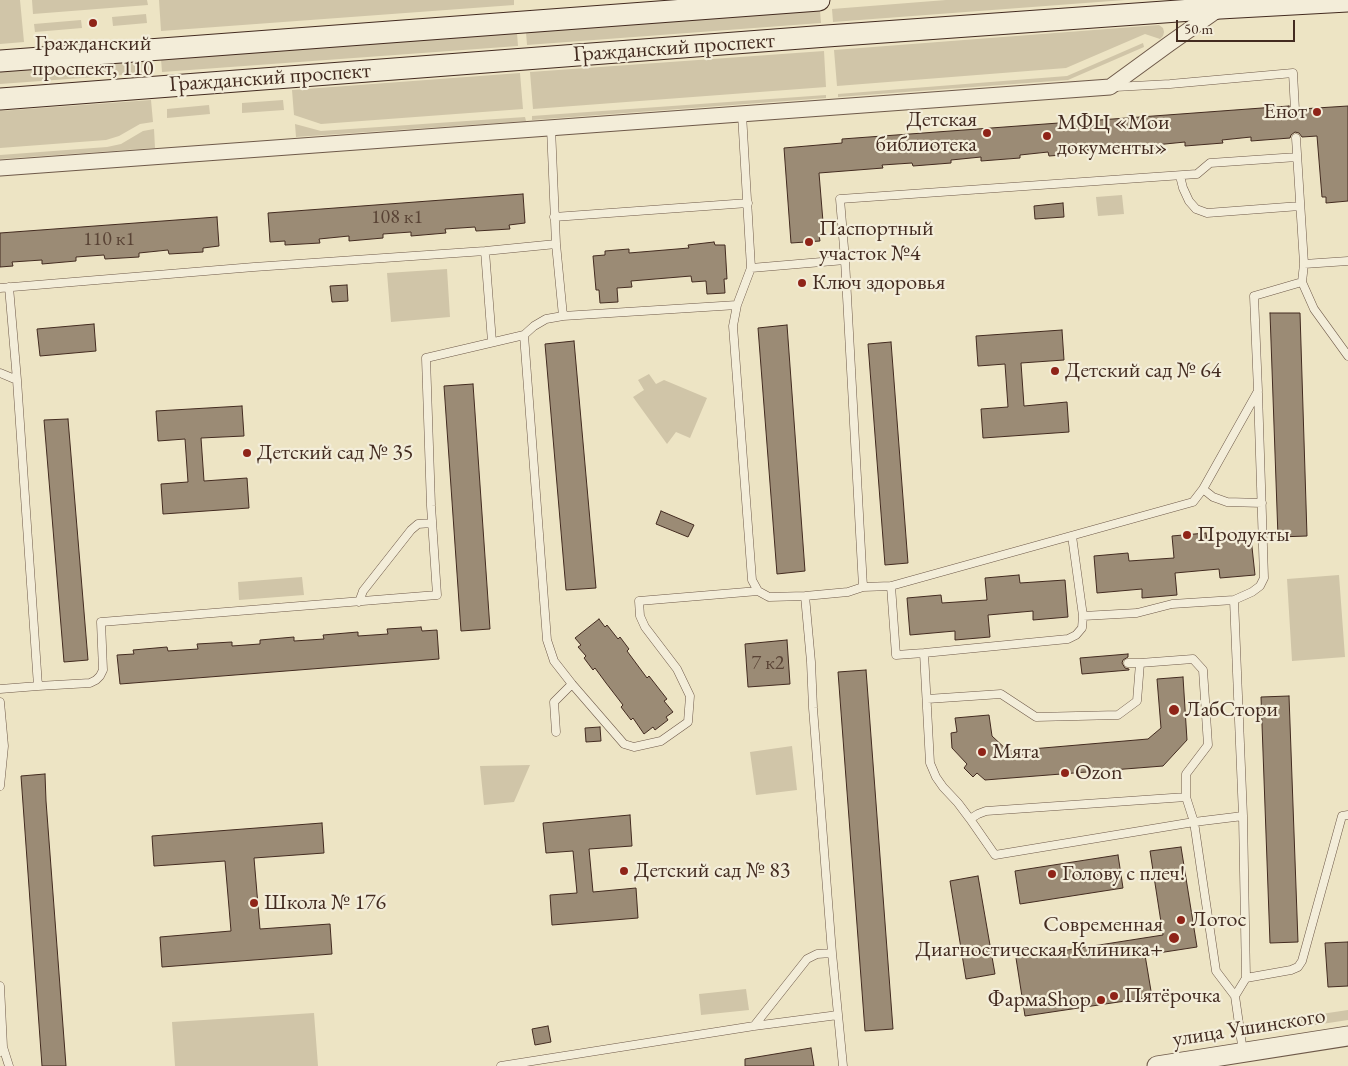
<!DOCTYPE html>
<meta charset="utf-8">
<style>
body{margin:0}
#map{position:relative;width:1348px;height:1066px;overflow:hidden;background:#ede4c4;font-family:"EB Garamond",serif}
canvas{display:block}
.scale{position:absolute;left:1176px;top:20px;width:119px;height:22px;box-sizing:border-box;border:2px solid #432b20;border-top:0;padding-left:6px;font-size:15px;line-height:18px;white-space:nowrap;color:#432b20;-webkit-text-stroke:4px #f3edd9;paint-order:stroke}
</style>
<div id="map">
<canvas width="1348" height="1066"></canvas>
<div class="scale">50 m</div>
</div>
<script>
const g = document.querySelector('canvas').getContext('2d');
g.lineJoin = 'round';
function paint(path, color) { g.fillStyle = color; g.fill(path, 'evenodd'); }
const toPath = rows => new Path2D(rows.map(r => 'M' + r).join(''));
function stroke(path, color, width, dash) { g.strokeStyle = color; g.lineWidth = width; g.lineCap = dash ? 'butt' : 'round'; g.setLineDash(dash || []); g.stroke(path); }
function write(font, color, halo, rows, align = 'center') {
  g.font = font + ' "EB Garamond",serif'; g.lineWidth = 4.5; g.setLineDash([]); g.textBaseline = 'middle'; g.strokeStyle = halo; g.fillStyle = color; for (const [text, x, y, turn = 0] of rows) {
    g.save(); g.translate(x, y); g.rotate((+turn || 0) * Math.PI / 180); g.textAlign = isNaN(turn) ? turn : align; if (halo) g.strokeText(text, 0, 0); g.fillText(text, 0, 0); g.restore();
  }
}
paint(toPath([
 [0,0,20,0,24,42,0,44],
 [32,0,147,0,148,5,33,14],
 [159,0,514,0,514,5,161,31],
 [946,0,1125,0,833,22,832,9],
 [820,10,821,23,527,45,526,32],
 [146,14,147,23,113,26,112,17],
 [81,20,82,28,35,32,34,24],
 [1159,25,1163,28,1164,32,1163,36,1160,39,1145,34,1066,68,837,86,834,50],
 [517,33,518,46,162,72,161,59],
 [1143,43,1144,47,1068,80,838,97,838,94,1067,76],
 [824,51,826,87,533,109,530,72],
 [149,60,150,73,0,84,0,71],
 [520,73,523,109,321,124,294,115,292,90],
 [826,95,826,98,532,120,532,116],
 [151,100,153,122,140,124,119,136,106,140,0,148,0,111],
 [283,100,284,110,242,113,242,103],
 [209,105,210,114,167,118,167,109],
 [525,117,526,121,296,137,295,124,321,131],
 [154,129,155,148,0,159,0,155,107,147,121,144,143,131],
 [1122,195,1124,214,1098,216,1096,197],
 [447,269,450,317,391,322,387,273],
 [649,374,656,384,664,380,707,398,690,438,676,432,667,444,633,397,644,390,638,380],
 [1339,575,1345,657,1292,661,1287,579],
 [302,577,304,595,239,600,238,582],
 [792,746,797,790,756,795,750,752],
 [530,765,514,802,484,805,480,766],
 [746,989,749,1010,701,1015,699,994],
 [1348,1010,1348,1020,1256,1034,1254,1024],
 [314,1013,318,1066,175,1066,172,1022]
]), '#d0c5a8');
const building = toPath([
 [1289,106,1290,113,1295,116,1298,114,1301,109,1348,106,1348,201,1326,203,1326,197,1322,197,1317,136,1302,137,1299,133,1295,132,1291,135,1290,138,1251,141,1251,137,1222,140,1223,143,1185,146,1185,142,1155,145,1155,148,1117,151,1116,147,1087,150,1088,153,1049,156,1048,152,1020,155,1020,158,981,161,981,157,951,160,951,163,913,166,912,163,882,165,883,168,819,173,824,234,819,235,820,241,791,243,784,148,842,143,842,139,1289,106],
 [523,194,525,223,509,225,510,229,476,231,475,227,445,229,446,233,411,236,411,232,383,234,383,238,349,241,349,236,319,239,320,243,285,245,285,241,270,242,268,213,523,194],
 [1063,203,1064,217,1035,219,1034,206,1063,203],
 [217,217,219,246,203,248,203,252,169,254,168,250,139,253,139,257,105,259,104,255,76,257,76,261,42,264,42,260,12,262,13,266,0,267,0,233,217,217],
 [714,242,715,245,725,245,727,279,724,279,725,293,707,294,706,281,692,282,691,276,631,281,632,287,617,288,618,302,600,303,599,290,596,290,593,256,605,255,605,251,629,249,629,253,689,248,688,245,714,242],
 [347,285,348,301,332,302,330,286,347,285],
 [1270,313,1300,313,1307,536,1278,537,1270,313],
 [94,324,96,351,40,356,37,329,94,324],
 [787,325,805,571,777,574,758,328,787,325],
 [1062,330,1064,360,1021,363,1024,406,1067,402,1069,432,983,438,981,409,1008,407,1005,364,978,366,976,336,1062,330],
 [574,341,596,588,566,590,545,344,574,341],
 [891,342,908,563,885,565,868,344,891,342],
 [473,384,490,629,461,631,444,386,473,384],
 [242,406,244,436,201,438,204,481,247,478,249,508,163,514,161,484,188,482,185,439,158,441,156,411,242,406],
 [68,419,88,660,64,662,44,420,68,419],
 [661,511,694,525,688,537,656,524,661,511],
 [1206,533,1207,541,1251,538,1255,575,1220,578,1219,569,1175,573,1177,595,1142,598,1142,589,1097,593,1094,556,1128,553,1129,561,1174,558,1172,536,1206,533],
 [1019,575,1020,583,1065,580,1068,617,1033,620,1033,611,988,615,990,637,955,640,955,631,910,635,907,598,941,595,942,603,987,600,985,578,1019,575],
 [599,619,605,627,607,625,618,639,620,637,629,649,627,651,647,678,649,676,667,699,664,701,673,712,666,717,668,720,655,730,653,727,644,734,633,718,631,720,621,707,623,705,606,683,595,668,593,670,584,658,586,656,578,647,581,645,575,638,599,619],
 [421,627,422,631,437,630,439,659,120,684,117,655,134,654,133,650,167,647,168,651,198,649,197,644,232,642,232,646,260,644,260,640,294,637,294,641,324,639,323,635,358,632,358,636,388,634,387,629,421,627],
 [787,640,790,684,748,687,745,644,787,640],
 [1128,654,1128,657,1123,660,1122,663,1125,668,1129,669,1129,670,1082,674,1080,658,1128,654],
 [866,670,893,1029,865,1031,838,672,866,670],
 [1183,677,1187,740,1163,766,985,780,977,773,973,777,964,768,967,764,952,748,951,733,957,732,955,718,989,715,992,736,1008,751,1148,739,1161,728,1157,679,1183,677],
 [1289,696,1298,942,1270,943,1261,697,1289,696],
 [600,727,601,741,586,742,585,728,600,727],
 [45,774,46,801,66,1066,42,1066,31,915,21,776,45,774],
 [630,815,632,846,589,849,593,892,636,888,638,918,552,925,550,895,577,893,573,851,546,853,543,823,630,815],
 [322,823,324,853,254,858,260,929,330,924,332,954,162,967,160,937,231,931,225,861,154,866,152,836,322,823],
 [1181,847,1197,947,1145,955,1152,997,1025,1016,1016,958,1163,935,1150,851,1181,847],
 [1118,855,1123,888,1020,904,1015,871,1118,855],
 [978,876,995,974,966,979,950,881,978,876],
 [1348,942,1348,986,1328,987,1325,943,1348,942],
 [548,1026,551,1042,535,1045,532,1029,548,1026],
 [811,1048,814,1066,745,1066,745,1059,811,1048]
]);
paint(building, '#9b8b75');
stroke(building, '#432b20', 1);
const service = toPath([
 [1115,87,1170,84,1293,73,1295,110],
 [1296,138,1304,264,1302,282,1314,309,1348,356],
 [1180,176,1183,188,1189,201,1196,209,1207,213,1300,206],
 [554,217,748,203],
 [556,244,563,316,737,305,733,326,752,580,758,591,639,601,640,616,645,627,677,669,690,696,688,722,661,741,634,747,624,744,572,684,554,661,547,640,524,335,534,326,546,319,563,316],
 [485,251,492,342],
 [845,260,840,199,1197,174,1210,163,1297,157],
 [1304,264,1348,261],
 [751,268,845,260,863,587,848,592,805,596,769,597,758,591],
 [9,287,17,380],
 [0,288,254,267,485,251,556,244,551,128],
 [737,305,751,268,742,114],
 [0,373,17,380,38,686,90,683,96,680,100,676,103,670,101,622,437,595,431,506,426,358,524,335],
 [1203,489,1213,497,1227,502,1262,503],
 [1072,536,1083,616,1137,613,1172,604,1234,600,1252,592,1260,586,1264,578,1258,393],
 [891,586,896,655,924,653,1068,639,1076,635,1082,628,1083,616],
 [863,587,891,586,1193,502,1203,489,1258,391,1254,296,1302,282],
 [805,596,811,662,813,708,832,953,843,1066],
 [1234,600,1243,816,1246,978,1235,996,1243,1052],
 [359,602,363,591,411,530,418,524,432,523],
 [924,653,930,763,936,777,943,787,958,803,970,819,978,814,986,811,1186,797],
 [1128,663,1140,663],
 [0,689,38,686],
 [927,699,1001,694,1036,717,1118,715,1137,701,1140,663,1193,659,1203,670,1208,745,1186,774,1186,797,1194,822,995,855,970,819],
 [0,702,4,746,0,786],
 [556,732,554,702,572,684],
 [1246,978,1291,970,1298,967,1302,961,1342,816,1348,815],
 [0,986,3,1047,0,1052],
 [1235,996,1216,971,1194,822,1243,816],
 [754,1026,807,959,817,954,832,953],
 [3,1047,9,1066],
 [501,1066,754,1026,838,1015]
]);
const minor = toPath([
 [0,168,1110,87,1169,44,1220,8]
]);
const tertiary = toPath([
 [1157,1066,1348,1036]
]);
const secondary = toPath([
 [0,61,819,0],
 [0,99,827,36,1220,8,1348,1]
]);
stroke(service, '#6e5949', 9);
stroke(minor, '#6e5949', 17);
stroke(tertiary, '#6e5949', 21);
stroke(secondary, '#432b20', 23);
stroke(service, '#f3edd9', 8);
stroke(minor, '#f3edd9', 15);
stroke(tertiary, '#f3edd9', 19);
stroke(secondary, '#f3edd9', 21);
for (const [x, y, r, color] of [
 [93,23,5,"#8f2418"],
 [1317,112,5,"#8f2418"],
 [987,133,5,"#8f2418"],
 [1047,136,5,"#8f2418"],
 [809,242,5,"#8f2418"],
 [802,283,5,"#8f2418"],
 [1055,371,5,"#8f2418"],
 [247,453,5,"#8f2418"],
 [1187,535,5,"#8f2418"],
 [1174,710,6,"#8f2418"],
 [982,752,5,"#8f2418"],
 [1065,773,5,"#8f2418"],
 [624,871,5,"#8f2418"],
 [1052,874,5,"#8f2418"],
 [254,903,5,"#8f2418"],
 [1181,920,5,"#8f2418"],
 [1174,938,6,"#8f2418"],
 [1114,996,5,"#8f2418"],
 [1101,1000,5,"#8f2418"]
]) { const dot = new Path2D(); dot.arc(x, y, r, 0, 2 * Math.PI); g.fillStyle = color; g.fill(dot); stroke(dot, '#f3edd9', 2); }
write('20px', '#594335', null, [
 ["108 к1",397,218],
 ["110 к1",109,240],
 ["7 к2",768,664]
]);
write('22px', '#432b20', '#f3edd9', [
 ["Гражданский",93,44,"center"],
 ["проспект, 110",93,69,"center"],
 ["Енот",1307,112,"right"],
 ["Детская",977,120,"right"],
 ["библиотека",977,145,"right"],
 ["МФЦ «Мои",1057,123],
 ["документы»",1057,148],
 ["Паспортный",819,229],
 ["участок №4",819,254],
 ["Ключ здоровья",812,283],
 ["Детский сад № 64",1065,371],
 ["Детский сад № 35",257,453],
 ["Продукты",1197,535],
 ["ЛабСтори",1185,710],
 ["Мята",992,752],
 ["Ozon",1075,773],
 ["Детский сад № 83",634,871],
 ["Голову с плеч!",1062,874],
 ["Школа № 176",264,903],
 ["Лотос",1191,920],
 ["Современная",1163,925,"right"],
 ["Диагностическая Клиника+",1163,950,"right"],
 ["Пятёрочка",1124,996],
 ["ФармаShop",1091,1000,"right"]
], 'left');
write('22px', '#432b20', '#f3edd9', [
 ["Гражданский проспект",674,48,-4],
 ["Гражданский проспект",270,78,-4],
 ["улица Ушинского",1249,1028,-9]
]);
</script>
